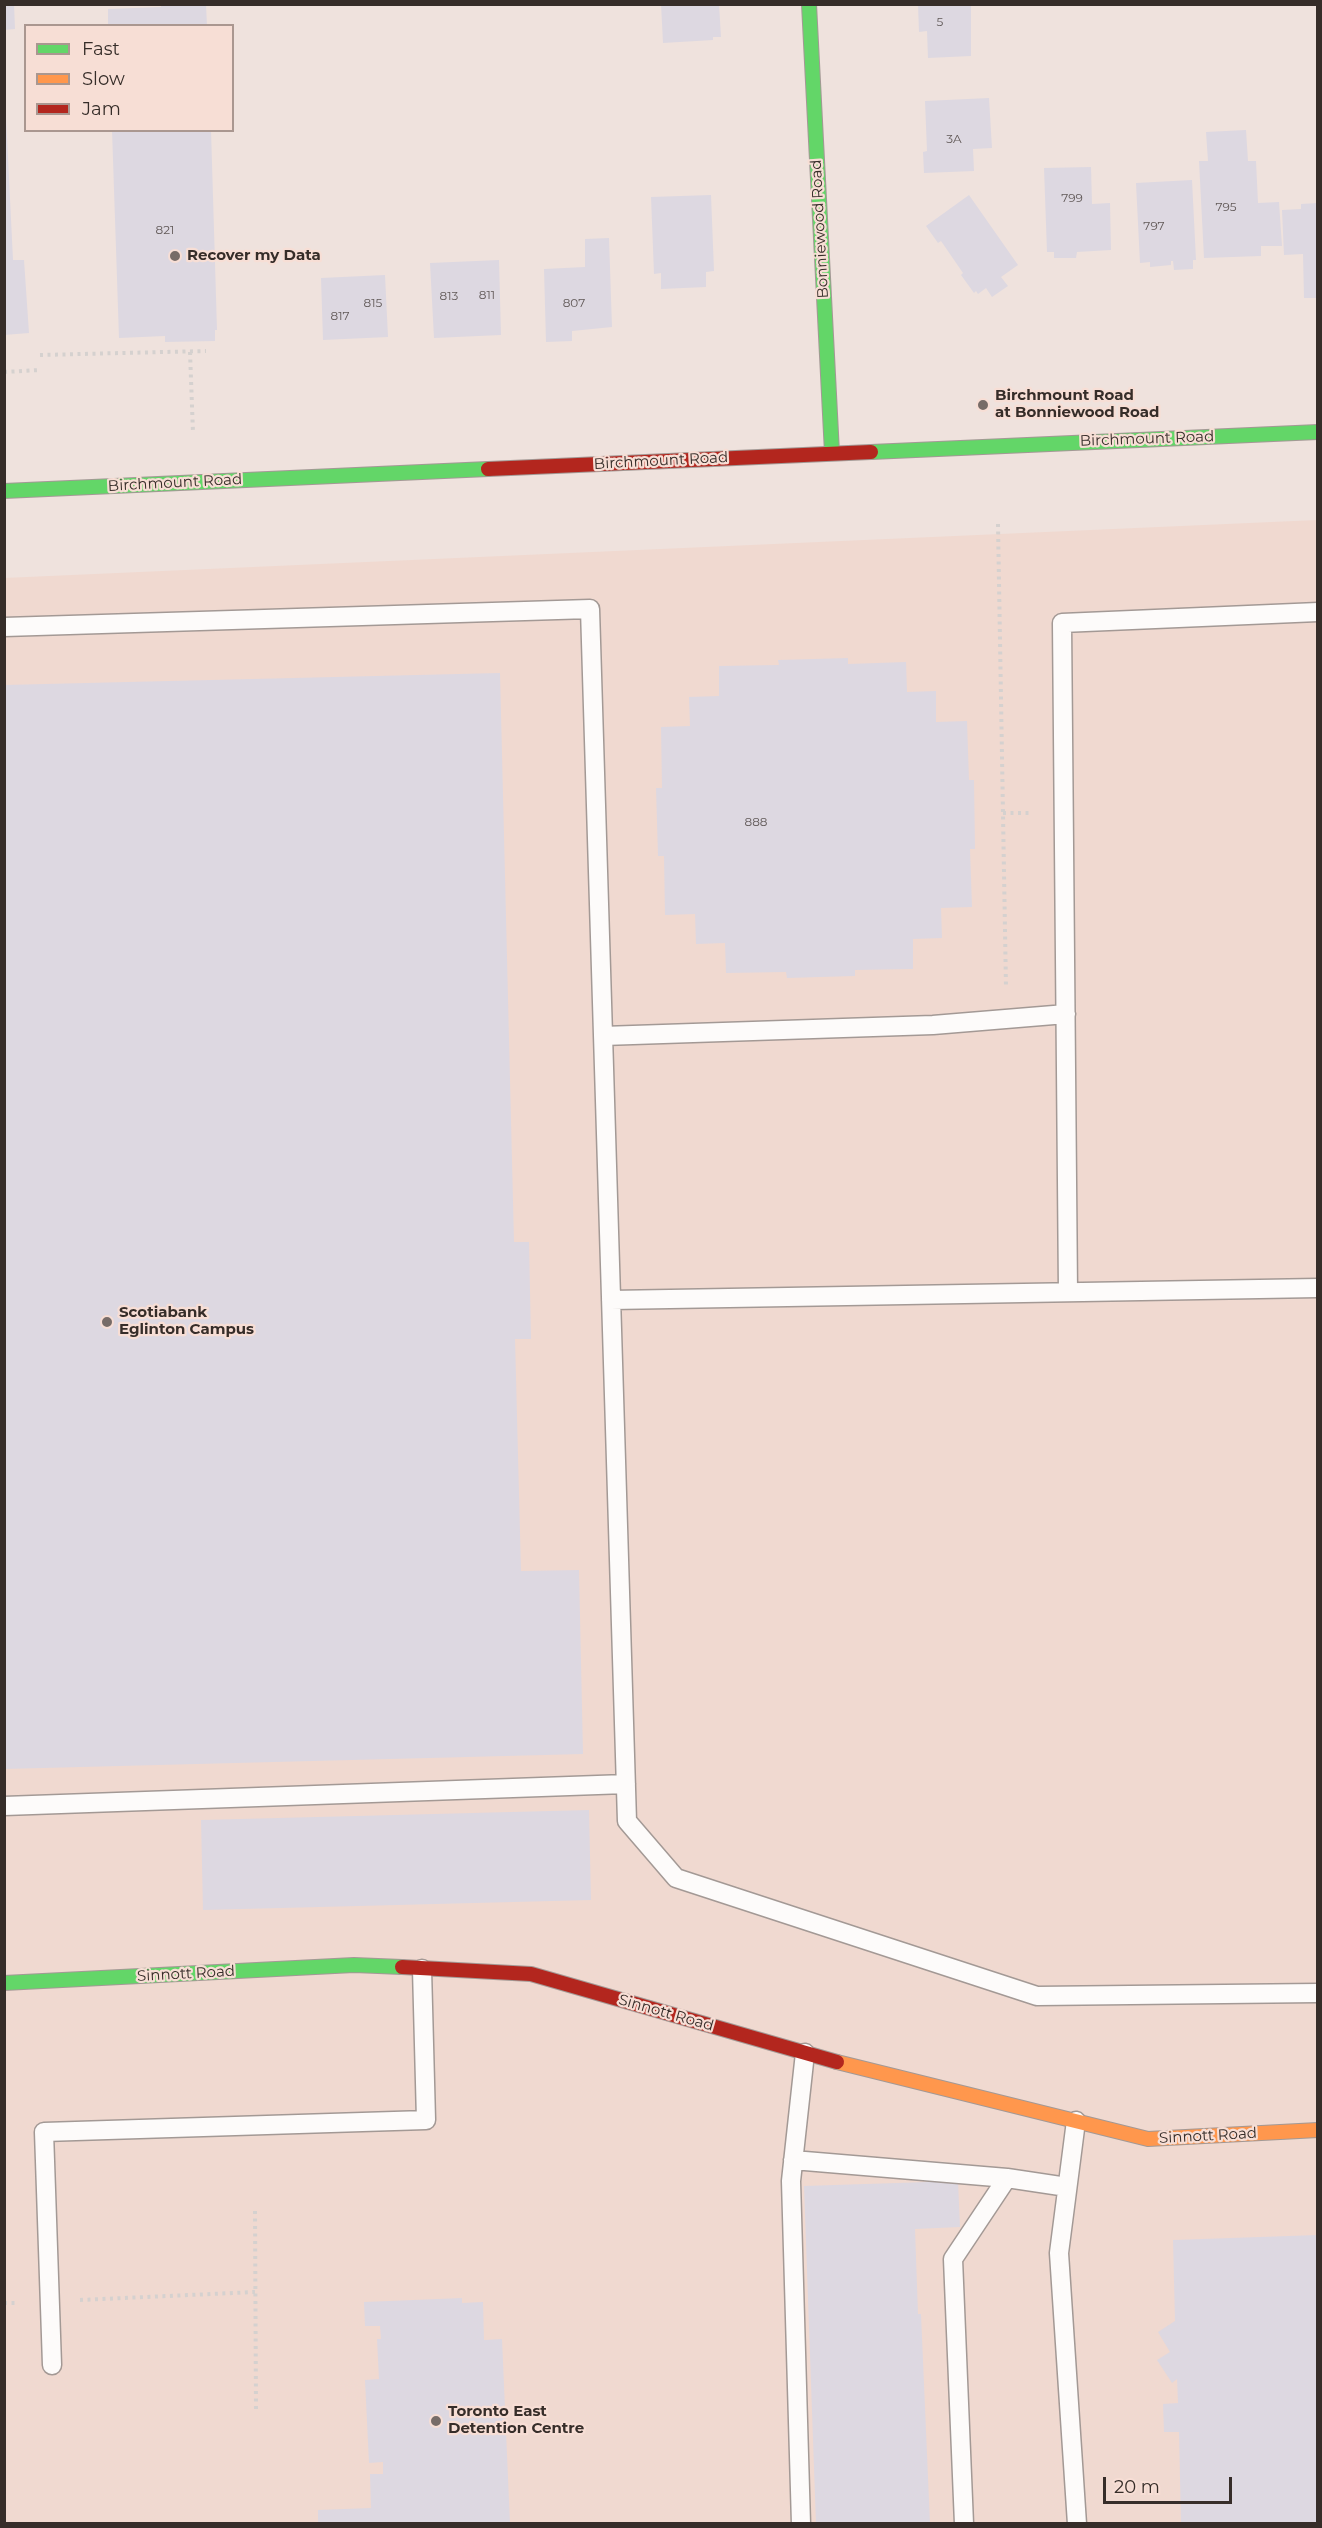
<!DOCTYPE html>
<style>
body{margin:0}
#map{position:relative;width:1322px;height:2528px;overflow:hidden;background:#efe2dd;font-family:Montserrat,sans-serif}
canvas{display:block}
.frame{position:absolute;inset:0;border:6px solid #362d29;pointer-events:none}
.legend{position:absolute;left:24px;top:24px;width:210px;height:108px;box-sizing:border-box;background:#f7ded5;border:2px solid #aa9790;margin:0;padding:8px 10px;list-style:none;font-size:18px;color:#362d29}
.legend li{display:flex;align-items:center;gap:12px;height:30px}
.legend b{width:30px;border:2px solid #aa9790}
.scale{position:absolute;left:1103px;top:2477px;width:129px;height:27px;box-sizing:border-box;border:3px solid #362d29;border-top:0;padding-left:8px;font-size:18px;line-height:21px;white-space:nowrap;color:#362d29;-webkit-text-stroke:4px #f7ded5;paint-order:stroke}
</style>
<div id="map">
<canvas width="1322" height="2528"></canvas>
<div class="frame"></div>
<ul class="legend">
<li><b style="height:8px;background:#63d668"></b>Fast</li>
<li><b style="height:8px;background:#ff974d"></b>Slow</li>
<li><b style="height:8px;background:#b3261e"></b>Jam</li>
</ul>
<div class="scale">20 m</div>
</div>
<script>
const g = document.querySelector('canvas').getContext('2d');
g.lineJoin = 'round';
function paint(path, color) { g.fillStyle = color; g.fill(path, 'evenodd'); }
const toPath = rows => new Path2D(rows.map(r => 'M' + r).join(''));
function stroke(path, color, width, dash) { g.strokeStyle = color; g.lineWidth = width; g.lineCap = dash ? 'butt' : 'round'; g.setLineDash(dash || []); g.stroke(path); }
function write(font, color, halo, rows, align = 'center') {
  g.font = font + ' Montserrat,sans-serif'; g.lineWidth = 4.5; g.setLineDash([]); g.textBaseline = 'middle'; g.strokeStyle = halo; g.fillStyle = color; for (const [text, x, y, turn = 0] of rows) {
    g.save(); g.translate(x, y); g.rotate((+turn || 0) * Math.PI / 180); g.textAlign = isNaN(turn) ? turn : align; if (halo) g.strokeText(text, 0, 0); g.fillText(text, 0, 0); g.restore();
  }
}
paint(toPath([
 [1317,520,1317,2523,5,2523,4,578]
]), '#f0d9d0');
paint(toPath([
 [4,4,14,4,15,29,4,30],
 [161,4,206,4,207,26,108,26,108,9,161,7],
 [661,4,719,4,721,37,713,37,713,40,663,43],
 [918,4,971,4,971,56,928,58,927,31,919,32],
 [989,98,992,148,973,149,974,171,924,173,923,152,927,151,925,101],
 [6,117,13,260,24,260,29,333,4,335,4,118],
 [112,130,211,130,217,330,215,330,215,341,165,342,165,336,119,338],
 [1246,130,1248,161,1256,161,1258,203,1279,202,1282,246,1261,246,1261,256,1204,258,1199,161,1208,161,1206,132],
 [1091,167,1092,204,1110,203,1111,250,1077,252,1076,258,1054,258,1054,252,1047,252,1044,168],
 [1192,180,1196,260,1193,260,1193,269,1174,270,1173,261,1171,261,1171,265,1150,267,1150,262,1140,263,1136,183],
 [711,195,714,271,706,272,706,287,661,289,661,273,654,274,651,197],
 [969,195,1018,265,1001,277,1008,286,992,297,986,288,978,294,976,291,974,293,961,275,963,273,941,241,938,243,926,226],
 [1318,203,1318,298,1304,298,1303,254,1284,255,1282,210,1301,209,1301,204],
 [609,238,612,327,572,331,572,341,546,342,544,269,585,267,585,239],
 [499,260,501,335,434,338,430,263],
 [385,275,388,337,323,340,321,278],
 [848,658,848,664,906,662,907,692,936,691,936,722,967,721,969,780,974,780,975,849,970,849,972,907,941,908,942,938,913,939,913,969,855,970,855,976,787,978,786,972,726,973,725,943,696,944,695,914,665,915,664,856,658,856,656,788,662,788,661,727,690,726,689,697,719,696,719,666,779,665,778,660],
 [500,673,514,1242,529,1242,531,1339,515,1339,521,1571,579,1570,583,1754,4,1769,4,685],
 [589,1810,591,1900,203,1910,201,1820],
 [958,2181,960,2227,915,2229,918,2314,921,2314,930,2524,816,2524,804,2186],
 [1318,2235,1318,2524,1181,2524,1179,2432,1164,2432,1163,2404,1178,2403,1177,2379,1172,2383,1157,2360,1170,2352,1158,2332,1175,2321,1173,2240],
 [462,2298,462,2303,483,2302,484,2340,502,2339,510,2524,318,2524,318,2510,371,2508,370,2474,383,2474,383,2462,369,2463,365,2380,379,2379,377,2339,381,2339,380,2326,365,2326,364,2302]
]), '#ddd8e1');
const lane = toPath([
 [4,627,590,609,627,1821,676,1878,1037,1996,1318,1993],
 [603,1036,933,1025,1066,1014],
 [1068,1292,1062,623,1318,612],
 [611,1300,1318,1288],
 [4,1806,626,1784],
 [1076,2121,1059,2253,1077,2524],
 [793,2160,1007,2178],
 [52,2365,44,2132,426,2120,422,1969],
 [801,2524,791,2181,805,2053],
 [964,2524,953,2259,1007,2178,1067,2187]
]);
const fast = toPath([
 [809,4,832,453],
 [871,452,1318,432],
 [4,491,488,469],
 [4,1983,354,1965,402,1967]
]);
const slow = toPath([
 [837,2062,1148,2139,1318,2130]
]);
const jam = toPath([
 [488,469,871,452],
 [402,1967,531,1974,837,2062]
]);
stroke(lane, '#a39995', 21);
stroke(fast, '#a39995', 16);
stroke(slow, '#a39995', 16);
stroke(jam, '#a39995', 16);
stroke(toPath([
 [190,352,193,433],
 [40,355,206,351],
 [4,372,40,370],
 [998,524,1006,988],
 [1003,813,1032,813],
 [255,2211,256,2412],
 [80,2300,255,2292],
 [4,2303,19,2303]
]), '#d5d1cf', 4, [3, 4.5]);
stroke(lane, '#fdfbfa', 18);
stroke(fast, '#63d668', 14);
stroke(slow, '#ff974d', 14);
stroke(jam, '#b3261e', 14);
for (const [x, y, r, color] of [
 [175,256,6,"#776c68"],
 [983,405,6,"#776c68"],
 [107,1322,6,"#776c68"],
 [436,2421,6,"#776c68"]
]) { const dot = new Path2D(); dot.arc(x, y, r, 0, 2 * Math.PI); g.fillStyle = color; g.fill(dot); stroke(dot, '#f7ded5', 2); }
write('12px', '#605857', null, [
 ["5",940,22],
 ["3A",954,139],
 ["799",1072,198],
 ["795",1226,207],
 ["797",1154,226],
 ["821",165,230],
 ["811",487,295],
 ["813",449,296],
 ["815",373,303],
 ["807",574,303],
 ["817",340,316],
 ["888",756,822]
]);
write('15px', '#362d29', '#f7ded5', [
 ["Bonniewood Road",820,229,-93],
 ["Birchmount Road",1147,439,-2],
 ["Birchmount Road",661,461,-3],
 ["Birchmount Road",175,483,-3],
 ["Sinnott Road",186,1974,-3],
 ["Sinnott Road",666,2013,16],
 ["Sinnott Road",1208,2136,-3]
]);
write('bold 15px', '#362d29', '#f7ded5', [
 ["Recover my Data",187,256],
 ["Birchmount Road",995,396],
 ["at Bonniewood Road",995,413],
 ["Scotiabank",119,1313],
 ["Eglinton Campus",119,1330],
 ["Toronto East",448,2412],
 ["Detention Centre",448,2429]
], 'left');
</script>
